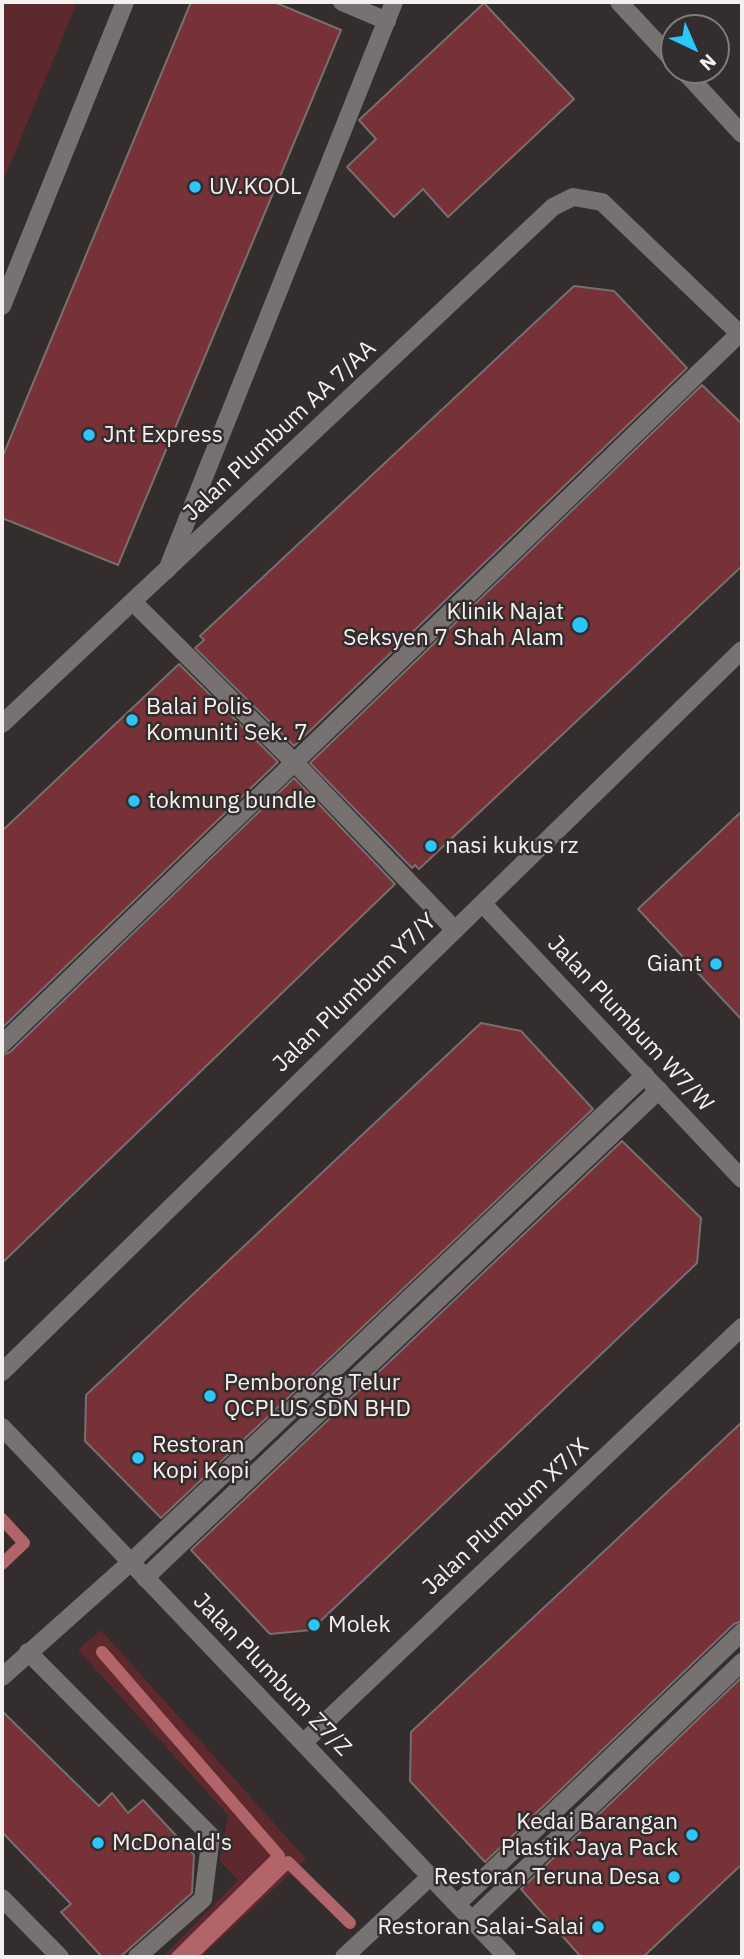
<!DOCTYPE html>
<style>
body{margin:0}
#map{position:relative;width:744px;height:1959px;overflow:hidden;background:#342d2d;font-family:"IBM Plex Sans",sans-serif}
canvas{display:block}
.frame{position:absolute;inset:0;border:4px solid #f5f0f0;pointer-events:none}
.north{position:absolute;left:660px;top:14px;width:70px;height:70px;box-sizing:border-box;background:#342d2d;border:2px solid #817b7b;border-radius:50%;rotate:136deg;font-size:19px;font-weight:700;line-height:28px;text-align:center;color:#f5f0f0}
.north::after{content:'';display:block;margin:auto;width:24px;height:32px;background:#27c8ff;clip-path:polygon(50% 0,100% 100%,50% 72%,0 100%)}
</style>
<div id="map">
<canvas width="744" height="1959"></canvas>
<div class="frame"></div>
<div class="north">N</div>
</div>
<script>
const g = document.querySelector('canvas').getContext('2d');
g.lineJoin = 'round';
function paint(path, color) { g.fillStyle = color; g.fill(path, 'evenodd'); }
const toPath = rows => new Path2D(rows.map(r => 'M' + r).join(''));
function stroke(path, color, width, dash) { g.strokeStyle = color; g.lineWidth = width; g.lineCap = dash ? 'butt' : 'round'; g.setLineDash(dash || []); g.stroke(path); }
function write(font, color, halo, rows, align = 'center') {
  g.font = font + ' "IBM Plex Sans",sans-serif'; g.lineWidth = 5; g.setLineDash([]); g.textBaseline = 'middle'; g.strokeStyle = halo; g.fillStyle = color; for (const [text, x, y, turn = 0] of rows) {
    g.save(); g.translate(x, y); g.rotate((+turn || 0) * Math.PI / 180); g.textAlign = isNaN(turn) ? turn : align; if (halo) g.strokeText(text, 0, 0); g.fillText(text, 0, 0); g.restore();
  }
}
paint(toPath([
 [2,2,77,2,2,184],
 [101,1630,306,1859,201,1957,163,1957,238,1880,220,1861,228,1815,78,1650]
]), '#5e292d');
stroke(toPath([
 [2,1519,24,1543,2,1564],
 [102,1652,279,1856,177,1957],
 [190,1957,288,1862,350,1923]
]), '#b16569', 12);
const building = toPath([
 [191,2,274,2,341,30,118,565,2,518,2,458,191,2],
 [484,3,574,99,448,217,423,189,394,217,347,167,376,139,359,120,484,3],
 [574,286,614,291,687,368,294,746,195,648,204,640,200,636,574,286],
 [702,385,742,424,742,566,419,869,415,865,412,868,310,763,702,385],
 [179,664,278,762,2,1028,2,831,179,664],
 [294,778,395,884,2,1263,2,1055,10,1052,294,778],
 [742,811,742,1020,638,909,742,811],
 [481,1023,521,1031,593,1109,161,1518,85,1441,86,1395,481,1023],
 [622,1141,701,1218,697,1263,311,1630,270,1634,191,1550,622,1141],
 [742,1422,742,1621,734,1624,485,1862,410,1781,411,1732,742,1422],
 [742,1677,742,1864,643,1957,581,1957,521,1889,742,1677],
 [2,1711,99,1806,112,1793,128,1813,143,1800,194,1855,192,1893,120,1957,102,1957,61,1912,71,1904,2,1832,2,1711]
]);
paint(building, '#773237');
stroke(building, '#776e6e', 2);
stroke(toPath([
 [342,2,387,21],
 [619,2,674,61],
 [683,70,742,134],
 [167,570,394,2],
 [133,602,294,762,455,930],
 [2,1044,740,333],
 [145,1578,659,1090],
 [28,1652,211,1836,203,1899,137,1957],
 [2,1677,131,1562,645,1075],
 [2,1898,60,1957],
 [457,1904,742,1632],
 [472,1920,742,1662],
 [344,1957,430,1877]
]), '#767272', 18);
stroke(toPath([
 [2,306,125,2],
 [2,724,553,207,573,197,602,202,742,336],
 [483,904,742,1179],
 [2,1372,742,650],
 [2,1427,507,1957],
 [303,1743,742,1327]
]), '#767272', 18);
for (const [x, y, r, color] of [
 [195,187,7,"#27c8ff"],
 [89,435,7,"#27c8ff"],
 [580,625,9,"#27c8ff"],
 [132,720,7,"#27c8ff"],
 [134,801,7,"#27c8ff"],
 [431,846,7,"#27c8ff"],
 [716,964,7,"#27c8ff"],
 [210,1396,7,"#27c8ff"],
 [138,1458,7,"#27c8ff"],
 [314,1625,7,"#27c8ff"],
 [692,1835,7,"#27c8ff"],
 [98,1843,7,"#27c8ff"],
 [674,1877,7,"#27c8ff"],
 [598,1927,7,"#27c8ff"]
]) { const dot = new Path2D(); dot.arc(x, y, r, 0, 2 * Math.PI); g.fillStyle = color; g.fill(dot); stroke(dot, '#342d2d', 2.5); }
write('23px', '#f5f0f0', '#342d2d', [
 ["UV.KOOL",209,187],
 ["Jnt Express",103,435],
 ["Klinik Najat",564,612,"right"],
 ["Seksyen 7 Shah Alam",564,638,"right"],
 ["Balai Polis",146,707],
 ["Komuniti Sek. 7",146,733],
 ["tokmung bundle",148,801],
 ["nasi kukus rz",445,846],
 ["Giant",702,964,"right"],
 ["Pemborong Telur",224,1383],
 ["QCPLUS SDN BHD",224,1409],
 ["Restoran",152,1445],
 ["Kopi Kopi",152,1471],
 ["Molek",328,1625],
 ["Kedai Barangan",678,1822,"right"],
 ["Plastik Jaya Pack",678,1848,"right"],
 ["McDonald's",112,1843],
 ["Restoran Teruna Desa",660,1877,"right"],
 ["Restoran Salai-Salai",584,1927,"right"]
], 'left');
write('23px', '#f5f0f0', '#342d2d', [
 ["Jalan Plumbum AA 7/AA",280,431,-43],
 ["Jalan Plumbum Y7/Y",355,993,-44],
 ["Jalan Plumbum W7/W",630,1024,47],
 ["Jalan Plumbum X7/X",506,1517,-43],
 ["Jalan Plumbum Z7/Z",272,1675,46]
]);
</script>
